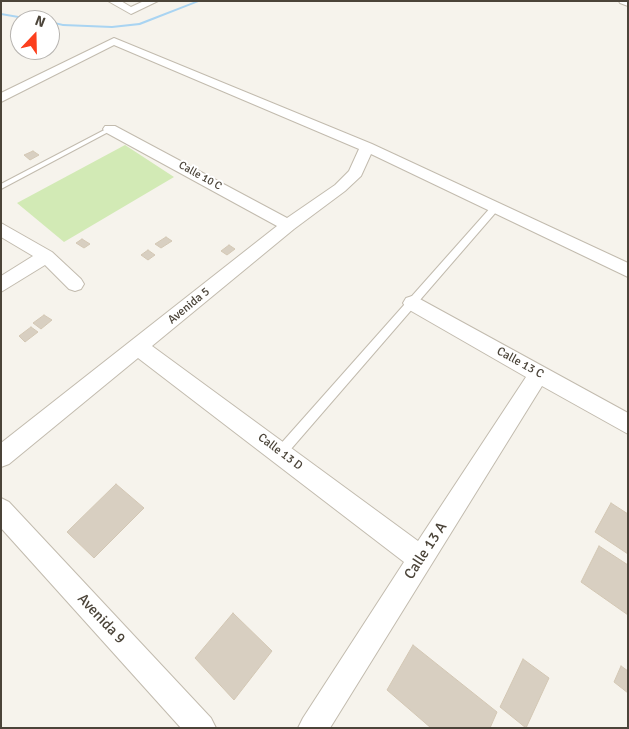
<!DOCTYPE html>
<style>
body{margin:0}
#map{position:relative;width:629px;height:729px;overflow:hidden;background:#f6f3ec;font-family:Signika,sans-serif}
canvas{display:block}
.frame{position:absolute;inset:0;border:2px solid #4b4439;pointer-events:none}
.north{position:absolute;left:10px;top:10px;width:50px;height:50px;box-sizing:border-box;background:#fff;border:1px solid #b7b4b0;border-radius:50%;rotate:21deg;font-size:14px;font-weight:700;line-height:20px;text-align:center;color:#4b4439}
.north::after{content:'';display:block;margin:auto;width:18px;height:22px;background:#fc3f1d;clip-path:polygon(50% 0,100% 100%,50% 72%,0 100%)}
</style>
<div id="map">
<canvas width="629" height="729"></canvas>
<div class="frame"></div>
<div class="north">N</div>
</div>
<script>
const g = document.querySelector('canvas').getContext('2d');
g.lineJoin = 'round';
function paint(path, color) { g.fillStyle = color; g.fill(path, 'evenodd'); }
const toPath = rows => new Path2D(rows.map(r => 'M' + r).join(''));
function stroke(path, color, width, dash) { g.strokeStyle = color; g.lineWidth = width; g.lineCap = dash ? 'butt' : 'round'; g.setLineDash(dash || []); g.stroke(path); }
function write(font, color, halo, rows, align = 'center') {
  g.font = font + ' Signika,sans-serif'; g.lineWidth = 4; g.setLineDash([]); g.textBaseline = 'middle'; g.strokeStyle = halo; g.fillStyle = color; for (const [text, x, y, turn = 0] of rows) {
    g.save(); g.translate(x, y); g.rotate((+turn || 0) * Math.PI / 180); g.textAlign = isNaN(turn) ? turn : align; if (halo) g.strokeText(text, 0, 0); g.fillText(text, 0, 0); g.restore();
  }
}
paint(toPath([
 [125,145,174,177,64,242,17,203]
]), '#d2eab5');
paint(toPath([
 [196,1,201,1,140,25,112,28,63,26,50,23,50,21,63,24,112,26,139,23,196,1],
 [1,13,36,19,38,20,30,20,1,15,1,13]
]), '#a9d4f2');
const building = toPath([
 [33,151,39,155,30,160,24,155,33,151],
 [166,237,172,241,161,248,155,244,166,237],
 [82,239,90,244,84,248,76,243,82,239],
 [229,245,235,249,227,255,221,251,229,245],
 [148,250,155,255,148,260,141,255,148,250],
 [44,315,52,320,41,329,33,323,44,315],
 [31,327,38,332,25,342,19,336,31,327],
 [116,484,144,508,94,558,67,532,116,484],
 [611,503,628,514,628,554,595,532,611,503],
 [599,546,628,565,628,615,581,582,599,546],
 [233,613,272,651,234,700,195,658,233,613],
 [413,645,497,712,490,728,431,728,387,690,413,645],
 [523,659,549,678,526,728,500,707,523,659],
 [621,666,628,671,628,693,614,682,621,666]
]);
paint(building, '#d8cfc1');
stroke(building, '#d3c7b4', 1);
const service = toPath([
 [110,127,113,129,112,130,1,189,1,184,110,127],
 [494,206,498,209,497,211,285,456,281,457,277,456,275,452,277,448,491,207,494,206]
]);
const minor = toPath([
 [108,1,121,1,131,7,144,1,158,1,131,14,108,1],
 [619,1,628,1,628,6,620,3,619,1],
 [114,38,372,144,628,263,628,277,371,154,361,176,345,191,294,229,152,346,418,541,526,377,406,308,403,303,406,298,412,296,418,298,628,413,628,434,542,386,330,728,298,728,303,718,404,562,138,358,9,464,1,467,1,443,277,226,105,132,103,129,105,126,115,126,287,218,335,185,349,171,359,149,114,45,1,102,1,93,114,38],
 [1,223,52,252,81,279,84,284,81,289,75,291,69,289,45,265,1,292,1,276,33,256,1,237,1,223],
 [1,498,9,502,211,718,216,728,181,728,1,528,1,498]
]);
stroke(service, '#c2bbae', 2);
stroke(minor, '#c2bbae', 2);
paint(service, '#fff');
paint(minor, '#fff');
write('11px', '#4b4439', '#fff', [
 ["Calle 10 C",200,176,29]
]);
write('12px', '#4b4439', '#fff', [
 ["Avenida 5",189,306,-39],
 ["Calle 13 C",520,363,29],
 ["Calle 13 D",280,452,37]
]);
write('15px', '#4b4439', '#fff', [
 ["Calle 13 A",426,551,-57],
 ["Avenida 9",101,619,47]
]);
</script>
